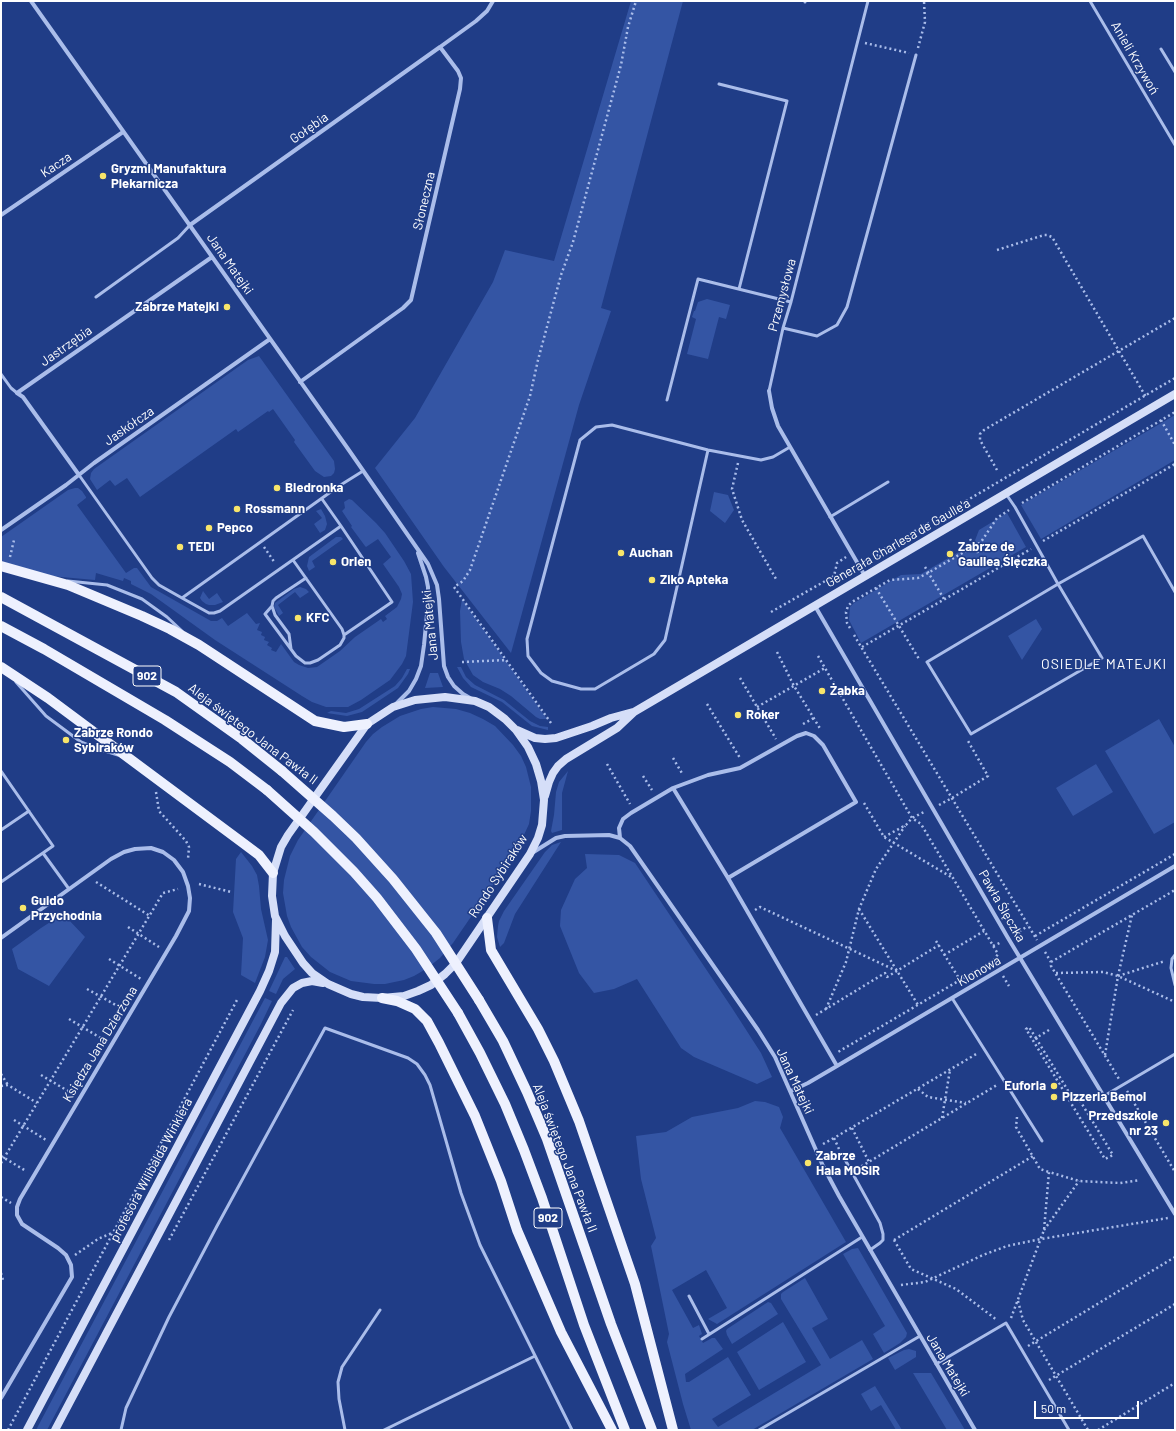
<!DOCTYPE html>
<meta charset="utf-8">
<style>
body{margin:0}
#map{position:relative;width:1176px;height:1431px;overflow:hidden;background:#203d87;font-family:Barlow,sans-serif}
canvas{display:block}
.frame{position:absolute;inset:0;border:2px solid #fff;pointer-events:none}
.scale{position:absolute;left:1034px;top:1401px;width:105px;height:18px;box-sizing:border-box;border:2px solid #fff;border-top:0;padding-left:5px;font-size:12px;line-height:14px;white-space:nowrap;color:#fff;-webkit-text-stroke:3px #203d87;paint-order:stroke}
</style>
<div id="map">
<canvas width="1176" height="1431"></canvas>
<div class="frame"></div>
<div class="scale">50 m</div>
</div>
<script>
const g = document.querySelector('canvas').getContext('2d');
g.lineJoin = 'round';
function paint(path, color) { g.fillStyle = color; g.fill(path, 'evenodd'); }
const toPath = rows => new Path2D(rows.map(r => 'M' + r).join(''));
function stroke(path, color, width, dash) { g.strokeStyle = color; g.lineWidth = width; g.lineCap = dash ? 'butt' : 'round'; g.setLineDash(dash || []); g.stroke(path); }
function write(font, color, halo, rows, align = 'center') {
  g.font = font + ' Barlow,sans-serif'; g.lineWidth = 3; g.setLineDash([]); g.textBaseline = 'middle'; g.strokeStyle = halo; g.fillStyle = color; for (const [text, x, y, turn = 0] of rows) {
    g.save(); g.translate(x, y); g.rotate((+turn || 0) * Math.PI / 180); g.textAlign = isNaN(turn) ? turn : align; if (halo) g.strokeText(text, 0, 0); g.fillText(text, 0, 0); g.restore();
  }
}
paint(toPath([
 [631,1,683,1,601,308,611,311,579,405,511,653,444,567,375,468,415,418,493,282,505,250,554,261],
 [707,299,730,305,726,319,719,317,708,359,687,354,696,319,692,317,694,311,695,311,698,302],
 [259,356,334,461,335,469,334,473,331,476,324,477,315,471,294,442,295,440,273,409,269,412,268,411,238,432,236,429,140,497,127,478,115,486,110,480,97,490,90,479,91,473,94,469,248,360],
 [1175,415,1175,460,1041,539,1021,505],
 [75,488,78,488,82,491,86,497,86,498,77,505,126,573,134,568,137,568,151,587,211,621,217,621,222,618,228,626,247,613,256,624,260,623,257,630,262,632,261,635,265,637,264,640,269,642,267,645,272,648,271,650,276,652,281,644,294,662,299,665,308,668,317,667,340,651,355,637,381,619,383,622,387,619,385,616,397,607,401,599,402,594,399,587,383,564,391,557,378,539,366,547,365,546,351,527,352,526,342,511,345,508,344,502,349,499,352,500,376,523,385,533,404,561,411,574,413,602,406,656,402,664,390,680,361,700,348,707,326,707,312,702,302,696,215,640,151,594,131,584,131,581,124,578,123,581,96,573,95,580,50,576,1,563,1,537,68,490],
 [714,492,728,495,734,510,725,523,710,511],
 [321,509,325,516,327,524,325,530,320,533,314,524,322,518,316,511],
 [1007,513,1026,547,861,643,849,620,850,607,854,603,901,575,921,574,974,543,979,530],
 [336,537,341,537,343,539,312,561,315,567,309,571,307,566,309,557],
 [300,587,306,589,309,592,300,598,295,592,278,605,283,613,279,616,274,607,275,603,294,589],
 [203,591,209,599,217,593,223,602,215,605,209,605,206,604,202,601,200,598],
 [462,599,547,719,540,719,536,717,511,696,500,689,483,682,473,675,464,659,461,642,460,611],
 [1036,619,1042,629,1022,660,1008,636],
 [457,667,461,667,466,677,475,685,504,700,530,721,540,726,548,727,548,730,532,726,502,702,471,687,463,678],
 [407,669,410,669,408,674,398,688,362,712,347,716,327,713,331,711,346,713,359,709,395,686,402,678],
 [430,673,438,673,443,687,425,688],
 [433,707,456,709,470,713,483,719,495,726,513,745,521,756,526,767,531,787,531,811,529,824,518,848,453,943,440,958,426,969,414,976,404,980,385,984,374,984,351,981,330,972,311,957,302,947,291,927,287,916,283,893,284,880,290,856,298,840,366,742,373,734,382,727,400,716,421,709],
 [1159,719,1175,747,1175,822,1154,834,1105,751],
 [1096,764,1113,792,1073,816,1056,788],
 [568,771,562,793,562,830,552,833,551,831,554,815,556,792,559,782],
 [561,842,515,914,504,943,500,947,497,937,498,926,499,921,504,911,545,852,552,845],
 [241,852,252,866,257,875,259,886,261,909,268,940,265,957,255,983,241,975,243,938,233,912,236,859],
 [585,854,619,855,635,863,732,1008,761,1053,772,1077,757,1084,694,1057,681,1048,637,979,614,989,594,993,579,973,560,926,561,910,575,879,587,868],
 [67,918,85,937,49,986,18,969,12,949,41,928,55,919],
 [285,957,287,957,295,969,283,979,276,994,269,991],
 [265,998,272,1001,261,1024,47,1430,36,1430],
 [755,1101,765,1102,779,1107,783,1117,780,1128,846,1242,717,1324,708,1319,727,1308,706,1270,672,1290,693,1328,699,1325,702,1334,699,1336,703,1343,712,1338,715,1338,723,1349,685,1374,686,1382,689,1382,728,1357,751,1395,712,1419,718,1427,821,1365,781,1299,781,1294,783,1292,805,1278,828,1319,812,1328,830,1359,862,1340,873,1359,752,1430,691,1430,683,1404,667,1342,669,1334,651,1246,656,1238,641,1179,636,1136,666,1132,692,1117,738,1108],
 [858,1248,907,1333,906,1337,900,1343,884,1353,873,1334,885,1326,843,1254,852,1249],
 [768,1302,771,1303,778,1314,732,1344,727,1335,726,1331,727,1329],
 [783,1322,806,1362,759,1390,737,1352],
 [909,1349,916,1351,916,1357,895,1370,888,1358,904,1350],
 [913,1373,931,1373,965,1430,947,1430],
 [875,1386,902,1430,896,1430,881,1405,871,1411,861,1394]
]), '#3455a4');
stroke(toPath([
 [865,43,909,53],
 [918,48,925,22,924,1],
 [997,250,1044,235,1047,235,1052,237,1146,397],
 [1161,420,1175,445],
 [738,463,732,489,742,520,776,579],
 [997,470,980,440,980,434,984,430,1175,318],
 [1022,503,1175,412],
 [970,539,978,553],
 [1043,541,1175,464],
 [264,547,275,563],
 [877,556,881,551,1175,378],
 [10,557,14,540],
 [925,567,944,599],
 [876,588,919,659],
 [771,612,834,576,837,563,846,557],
 [850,628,847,623,846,612,848,606,852,602,890,580,918,578,928,573,981,542,997,518,1009,510],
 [854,635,1037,940],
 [862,647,1031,549],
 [777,652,794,686,821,730],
 [818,656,912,818,921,824,998,954,994,960,838,1052],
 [462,662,507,660],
 [740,678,776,739],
 [707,704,740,758],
 [757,707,825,668],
 [551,723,454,587,463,581,470,570,530,396,538,360,561,275,573,242,621,65,628,27,636,1],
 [803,724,814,718],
 [673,758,683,775],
 [607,764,630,804],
 [643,776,652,790],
 [156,792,159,811,186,841,189,847,188,859],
 [864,803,884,837,951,877],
 [939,805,952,798,988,776,968,741],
 [884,837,906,825,912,818,926,811],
 [96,882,150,916],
 [199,884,231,892],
 [859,909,918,1005],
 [755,910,760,907,897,971],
 [128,927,159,947],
 [1015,934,1028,926],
 [1035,936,1175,854],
 [936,941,960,980],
 [993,946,1002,942],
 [1045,952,1051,962,1051,966,1119,1079],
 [944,955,984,931],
 [109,959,141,979],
 [1051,962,1175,890],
 [1056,973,1103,972,1118,976,1175,1002],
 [1003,976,1009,986],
 [1118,976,1165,961],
 [87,989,123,1009],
 [826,1009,846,962,859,909,876,869,905,826],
 [816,1015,885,973,887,977,939,945],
 [69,1019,104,1040],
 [1049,1030,1036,1038,1029,1027,1026,1029,1105,1159,1113,1155,1079,1099,1088,1094],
 [1036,1038,1070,1094,1079,1099],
 [1105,1055,1118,976,1132,915],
 [1,1074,8,1085],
 [41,1075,73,1094],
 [1,1086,8,1085,37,1103],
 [918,1089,928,1097,966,1103],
 [1127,1091,1175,1172],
 [1017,1117,1016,1127,1040,1169,1049,1172],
 [942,1118,950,1070],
 [14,1120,46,1140],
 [852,1128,869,1162],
 [823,1144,834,1138],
 [839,1149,834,1138,978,1053],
 [1,1156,26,1171],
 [1,1163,163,893,178,889],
 [857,1169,997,1085],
 [1,1197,11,1203],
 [1044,1230,1079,1181],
 [169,1240,293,1010],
 [894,1240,911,1269,956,1289,997,1320],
 [894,1240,1033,1156],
 [75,1255,98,1239,112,1233],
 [1,1273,3,1280],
 [901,1285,925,1282,983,1255,1007,1246,1041,1239,1168,1218],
 [1018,1301,1023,1320,1088,1430],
 [1011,1318,1044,1230,1049,1172,1079,1181,1120,1183,1140,1180],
 [1028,1346,1175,1257],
 [1049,1380,1175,1304],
 [8,1430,237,1000],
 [1098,1430,1175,1383]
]), '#aabdea', 2.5, [2, 3]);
stroke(toPath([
 [1090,1,1175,145],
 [805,2,805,1],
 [1161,49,1175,72],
 [719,84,787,101,739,289],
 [96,297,178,238,190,225],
 [783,328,817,336,837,325,847,307,916,55],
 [1,374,11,388,17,393],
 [769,391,783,328,791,302,868,1],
 [667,400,698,279,791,302],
 [708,450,665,640,654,654,595,689,581,689,552,681,541,673,528,656,527,639,580,440,596,427,612,425,708,450,761,460,773,457,790,447],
 [79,475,152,578,159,585,182,598,339,486,363,471],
 [1006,494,1015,507,1058,584,927,662,971,734,1102,658,1058,584,1143,536,1175,592],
 [830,517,888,482],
 [341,526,392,602,344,635],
 [68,581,107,585,142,599,167,617,182,631],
 [182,598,209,613,214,613,220,611,341,526,322,499],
 [272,606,265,614,296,656,305,663,310,663,318,660,340,645,344,638,344,635,342,629,293,560],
 [291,649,289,634,275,615,272,606,273,601,276,598,306,578],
 [16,682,46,716,81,742,98,749,118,755],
 [1,771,53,846,1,882],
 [1,830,29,811],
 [43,853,69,889],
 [1175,955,1172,959,1171,968,1175,985],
 [952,998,1042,1141],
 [1104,1096,1175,1054],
 [843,1156,880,1223,883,1234,883,1240,880,1243,870,1250],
 [689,1296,709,1334],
 [702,1339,862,1237],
 [936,1364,1006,1323,1069,1430],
 [121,1430,126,1408,169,1317,217,1226,325,1028,408,1058,417,1064,425,1075,430,1085,461,1193,480,1245,572,1430],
 [345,1430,339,1399,338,1382,342,1367,380,1310],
 [384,1430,535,1356],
 [759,1430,920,1336]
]), '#aabdea', 3);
stroke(toPath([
 [31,1,346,446,428,564,437,585,439,599,444,666,448,677,454,686,463,694,470,698],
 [1,215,123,132],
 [190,225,440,47],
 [300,382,403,308,411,300,460,89,461,78,458,71,440,47,476,21,487,11,493,1],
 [769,391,772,408,778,426,865,576],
 [79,475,23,397,17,393,212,257],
 [1,530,66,485,94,463,270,339],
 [815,606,1008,938,1175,1214],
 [396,704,409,691,416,679,421,666,424,645,428,604,428,587,426,577,418,553],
 [673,788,728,878,837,1066],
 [620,838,619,828,623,819,631,813,673,788,708,775,740,768,797,736,806,733,814,736,823,745,856,802,728,878],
 [532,853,556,838,565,836,609,835,620,838,630,846,758,1030,775,1057,823,1166,839,1196,975,1430],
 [1,938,111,859,124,852,135,849,151,848,163,852,174,860,183,872,188,886,190,898,189,911,176,936,20,1199,17,1207,17,1215,22,1224,58,1248,66,1255,71,1265,72,1277,1,1398],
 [791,1091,808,1083,837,1066,1175,866]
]), '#aabdea', 4);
stroke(toPath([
 [445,697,475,701,489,707,505,719,516,730,528,747,536,764,541,781,544,800,542,825,538,838,530,854,456,963,445,974,431,985,418,991,404,996,382,998,363,997,351,994,328,984,312,973,303,963,285,936,275,916,272,896,273,873,281,847,288,835,367,724,393,707,415,700,445,697],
 [517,730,535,738,545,739,556,738,592,726,611,718,633,712],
 [545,796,549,782,553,773,558,766,566,759,617,728,634,712,1175,394],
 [27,1430,260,991,269,971,275,952,276,920],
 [55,1430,281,1003,293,988,302,983,312,981,323,983]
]), '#d5def8', 8);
stroke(toPath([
 [1,566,68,585,142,616,170,629,199,645,315,721,344,727,367,724],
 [1,597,176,692,242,739,282,771],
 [1,626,44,649,165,720,230,762,267,790],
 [1,667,48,698,243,843,259,855,273,873],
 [487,918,491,950,538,1029,554,1061,579,1121,635,1284,673,1430],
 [382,998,397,1001,415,1009,427,1021,439,1043,475,1116,501,1181,517,1230,561,1332,612,1430],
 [479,1000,503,1041,527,1092,547,1139,611,1324,652,1430],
 [458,1013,480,1053,505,1104,524,1150,542,1198,584,1325,625,1430]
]), '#eef1fe', 10);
stroke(toPath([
 [282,771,333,816,356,838,393,879,436,933,479,1000],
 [267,790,314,832,354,872,377,898,416,949,458,1013]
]), '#eef1fe', 10);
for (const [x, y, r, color] of [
 [103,176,4,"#f8e56a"],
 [227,307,4,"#f8e56a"],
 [277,488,4,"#f8e56a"],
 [237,509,4,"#f8e56a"],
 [209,528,4,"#f8e56a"],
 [180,547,4,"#f8e56a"],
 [621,553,4,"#f8e56a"],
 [950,554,4,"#f8e56a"],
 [333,562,4,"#f8e56a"],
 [652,580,4,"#f8e56a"],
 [298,618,4,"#f8e56a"],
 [822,691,4,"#f8e56a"],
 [738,715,4,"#f8e56a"],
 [66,740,4,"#f8e56a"],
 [23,908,4,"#f8e56a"],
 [1054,1086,4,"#f8e56a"],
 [1054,1097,4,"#f8e56a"],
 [1166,1123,4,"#f8e56a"],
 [808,1163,4,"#f8e56a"]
]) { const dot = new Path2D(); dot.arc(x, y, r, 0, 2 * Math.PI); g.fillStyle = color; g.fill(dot); stroke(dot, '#203d87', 1.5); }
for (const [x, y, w] of [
 [147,676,28],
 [548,1218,28]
]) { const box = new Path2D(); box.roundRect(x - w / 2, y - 10, w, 20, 3); g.fillStyle = '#203d87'; g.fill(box); stroke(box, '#fff', 1); }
write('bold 12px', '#fff', null, [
 ["902",147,676],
 ["902",548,1218]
]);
write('13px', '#fff', '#203d87', [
 ["Anieli Krzywoń",1135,58,60],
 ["Gołębia",309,128,-35],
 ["Kacza",56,165,-34],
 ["Słoneczna",424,201,-77],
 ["Jana Matejki",230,264,55],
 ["Przemysłowa",782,295,-75],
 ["Jastrzębia",66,346,-35],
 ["Jaskółcza",129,426,-35],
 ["Generała Charlesa de Gaulle'a",898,543,-30],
 ["Jana Matejki",430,625,-96],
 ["Aleja świętego Jana Pawła II",253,734,37],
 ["Rondo Sybiraków",498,876,-57],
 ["Pawła Ślęczka",1002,906,60],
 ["Klonowa",979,971,-30],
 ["Księdza Jana Dzierżona",100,1044,-59],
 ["Jana Matejki",795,1081,65],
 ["Aleja świętego Jana Pawła II",565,1158,69],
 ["profesora Wilibalda Winklera",151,1170,-62],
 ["Jana Matejki",948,1365,59]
]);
write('bold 13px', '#fff', '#203d87', [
 ["Gryzmi Manufaktura",111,169],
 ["Piekarnicza",111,184],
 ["Zabrze Matejki",219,307,"right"],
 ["Biedronka",285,488],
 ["Rossmann",245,509],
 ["Pepco",217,528],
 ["TEDi",188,547],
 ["Zabrze de",958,547],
 ["Gaullea Ślęczka",958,562],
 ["Auchan",629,553],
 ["Orlen",341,562],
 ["Ziko Apteka",660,580],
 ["KFC",306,618],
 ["Żabka",830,691],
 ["Roker",746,715],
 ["Zabrze Rondo",74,733],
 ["Sybiraków",74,748],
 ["Guido",31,901],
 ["Przychodnia",31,916],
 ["Euforia",1046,1086,"right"],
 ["Pizzeria Bemol",1062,1097],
 ["Przedszkole",1158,1116,"right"],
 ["nr 23",1158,1131,"right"],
 ["Zabrze",816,1156],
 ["Hala MOSiR",816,1171]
], 'left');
g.letterSpacing = '1px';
write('14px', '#fff', '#203d87', [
 ["OSIEDLE MATEJKI",1104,664]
]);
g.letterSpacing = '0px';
</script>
